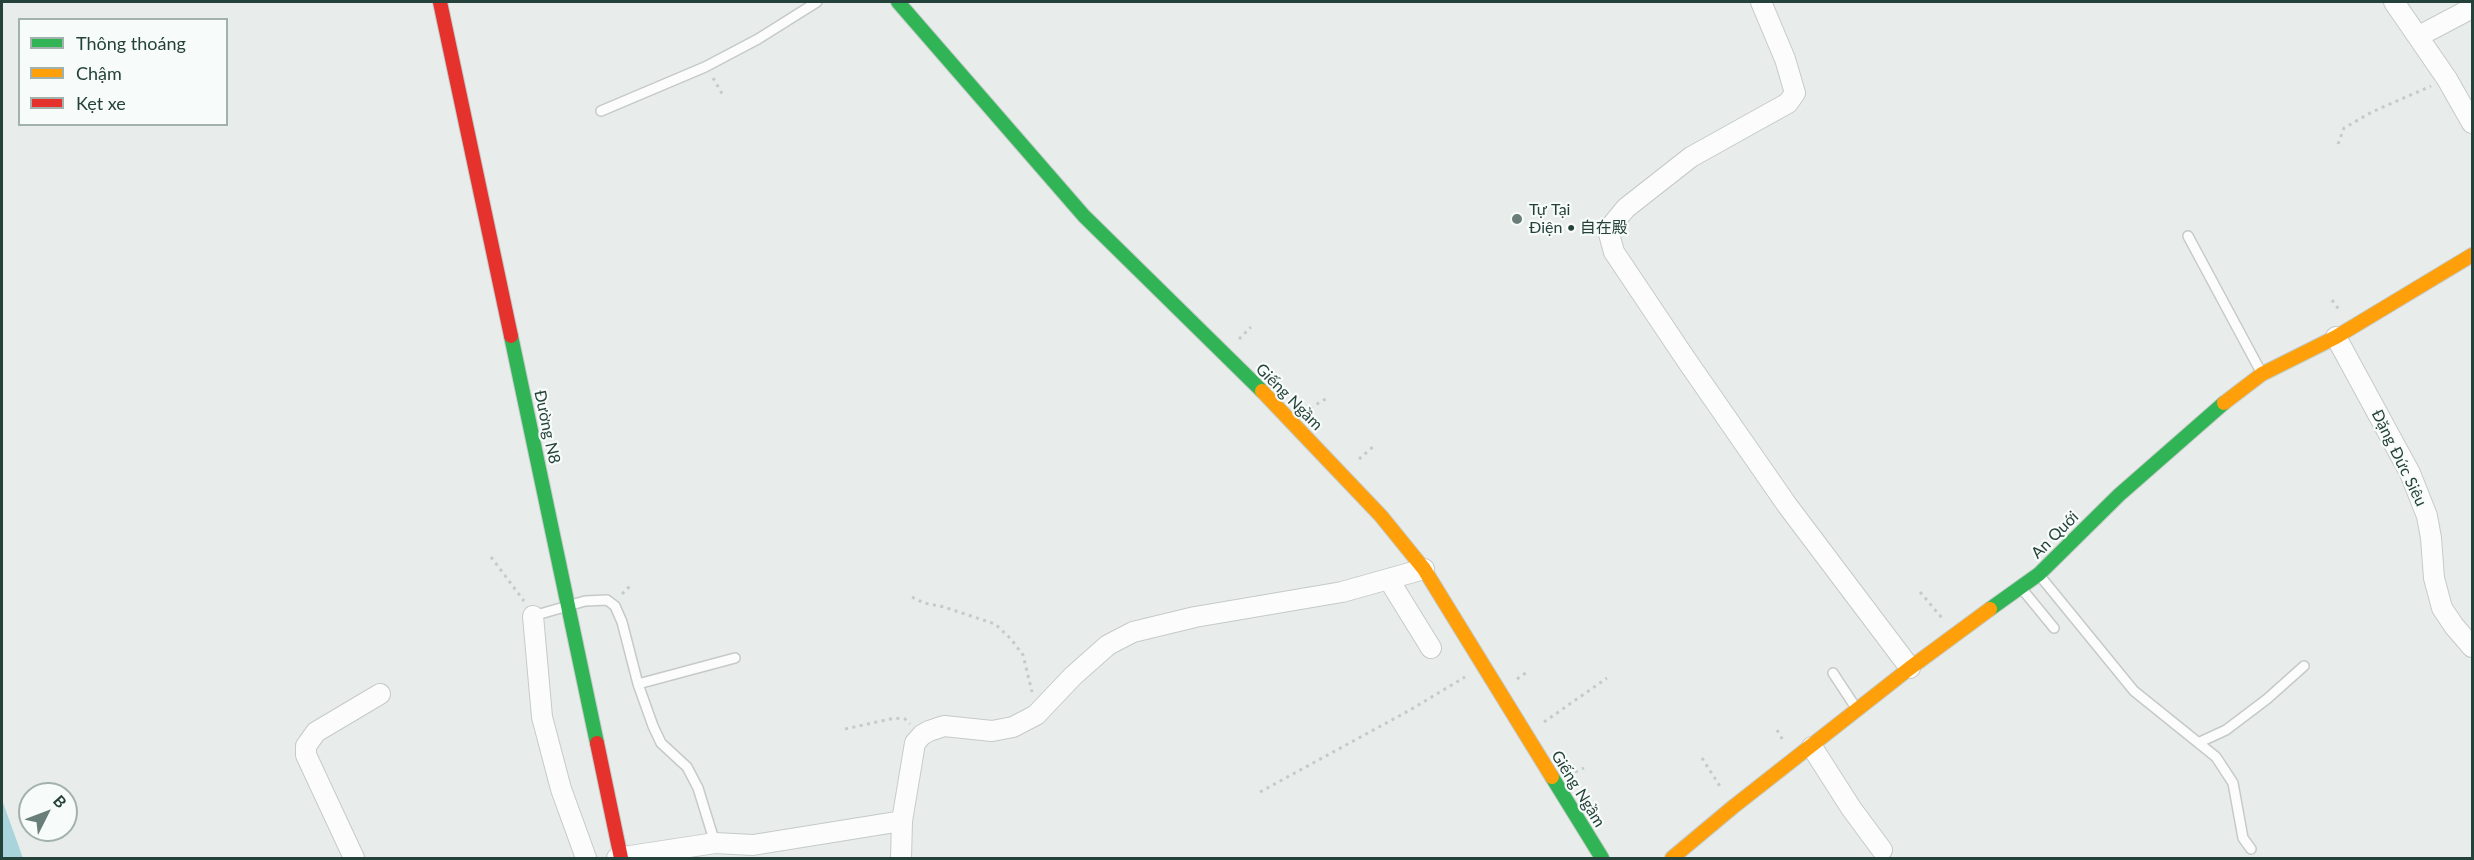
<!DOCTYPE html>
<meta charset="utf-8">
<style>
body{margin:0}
#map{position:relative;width:2474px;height:860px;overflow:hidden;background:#e8edeb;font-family:Lato,sans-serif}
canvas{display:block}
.frame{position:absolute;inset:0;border:3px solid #24423a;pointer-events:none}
.legend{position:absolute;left:18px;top:18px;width:210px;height:108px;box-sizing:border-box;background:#f7fbf9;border:2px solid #a3b1ad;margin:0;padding:8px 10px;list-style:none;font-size:18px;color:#24423a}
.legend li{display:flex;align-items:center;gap:12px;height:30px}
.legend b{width:30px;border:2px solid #a3b1ad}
.north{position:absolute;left:18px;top:782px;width:60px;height:60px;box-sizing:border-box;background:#f7fbf9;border:2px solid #a3b1ad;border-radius:50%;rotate:48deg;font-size:16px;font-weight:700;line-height:24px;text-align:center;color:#24423a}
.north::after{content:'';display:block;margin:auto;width:21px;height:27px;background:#697e78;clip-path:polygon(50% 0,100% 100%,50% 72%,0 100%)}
</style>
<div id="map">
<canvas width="2474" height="860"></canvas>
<div class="frame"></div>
<ul class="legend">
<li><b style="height:8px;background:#30b455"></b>Thông thoáng</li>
<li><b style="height:8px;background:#ff9f0a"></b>Chậm</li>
<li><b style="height:8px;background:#e5322d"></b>Kẹt xe</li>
</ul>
<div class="north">B</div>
</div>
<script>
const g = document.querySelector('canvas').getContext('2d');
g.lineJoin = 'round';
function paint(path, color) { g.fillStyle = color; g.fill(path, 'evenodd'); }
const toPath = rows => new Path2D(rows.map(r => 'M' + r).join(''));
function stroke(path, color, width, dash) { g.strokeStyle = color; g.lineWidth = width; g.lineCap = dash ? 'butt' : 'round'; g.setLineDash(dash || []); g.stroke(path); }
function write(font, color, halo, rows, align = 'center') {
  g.font = font + ' Lato,"Noto Sans SC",sans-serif'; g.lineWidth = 4.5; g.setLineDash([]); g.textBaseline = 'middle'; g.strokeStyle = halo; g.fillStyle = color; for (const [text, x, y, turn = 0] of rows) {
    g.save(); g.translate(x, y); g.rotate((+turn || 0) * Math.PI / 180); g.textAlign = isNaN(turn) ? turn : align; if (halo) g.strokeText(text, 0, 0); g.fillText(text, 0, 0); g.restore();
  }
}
paint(toPath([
 [2,800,23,858,2,858]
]), '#a9d4db');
const lane = toPath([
 [601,111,705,67,758,39,817,2],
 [2188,236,2261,372],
 [2040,576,2134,691,2216,757,2233,783,2243,838,2251,849],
 [2022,589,2054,628],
 [533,616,585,601,607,600,615,606,622,622,638,684,653,726,661,743,687,767,698,788,715,843],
 [1833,673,1856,708],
 [638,684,735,658],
 [2200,742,2226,730,2267,699,2304,666]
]);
const street = toPath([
 [1761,2,1785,59,1795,93,1788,103,1691,157,1626,208,1608,230,1614,252,1685,358,1787,505,1910,668],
 [2394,2,2447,79,2472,123],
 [2419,36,2472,8],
 [2336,337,2410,473,2427,516,2431,538,2434,578,2442,608,2454,626,2472,647],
 [1389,580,1431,648],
 [533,616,542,717,561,789,586,858],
 [1812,747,1851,808,1882,850],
 [354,858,306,755,306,746,316,732,380,694],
 [617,858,715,843,753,845,902,821,915,743,922,735,929,731,944,726,992,731,1013,727,1036,715,1073,676,1108,645,1133,632,1195,617,1342,592,1424,569],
 [901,858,902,821]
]);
const fast = toPath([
 [898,2,1084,216,1262,391],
 [511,336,597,743],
 [1990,609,2039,574,2119,495,2224,403],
 [1552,777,1602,858]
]);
const slow = toPath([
 [1262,391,1381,516,1424,569,1552,777],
 [2224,403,2262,374,2336,337,2472,255],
 [1672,858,1733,807,1910,668,1990,609]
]);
const jam = toPath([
 [440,2,511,336],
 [597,743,621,858]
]);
stroke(lane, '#c5cac8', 12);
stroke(street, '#c5cac8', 22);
stroke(fast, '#c3cbc8', 16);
stroke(slow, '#c3cbc8', 16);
stroke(jam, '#c3cbc8', 16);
stroke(toPath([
 [713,78,724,97],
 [2338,144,2344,128,2372,112,2431,86],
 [2332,300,2340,311],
 [1239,339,1251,327],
 [1310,408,1329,397],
 [1359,459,1374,446],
 [491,557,524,601],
 [1920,592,1942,618],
 [622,594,630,586],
 [912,597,924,603,944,607,995,624,1011,639,1023,655,1032,692],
 [1517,679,1527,672],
 [1544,722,1607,678],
 [845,729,895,718,905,719,910,724],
 [1777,730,1784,742],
 [1702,758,1721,788],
 [1575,772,1584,768],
 [1260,792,1410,710,1465,677]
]), '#c3ccca', 3, [3, 4.5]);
stroke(lane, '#fcfcfc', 9);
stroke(street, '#fcfcfc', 20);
stroke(fast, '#30b455', 14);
stroke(slow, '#ff9f0a', 14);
stroke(jam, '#e5322d', 14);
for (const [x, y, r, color] of [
 [1517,219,6,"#697e78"]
]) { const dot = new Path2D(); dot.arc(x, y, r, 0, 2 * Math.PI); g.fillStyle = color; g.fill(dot); stroke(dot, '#f7fbf9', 2); }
write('16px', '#24423a', '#f7fbf9', [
 ["Tự Tại",1529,210],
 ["Điện • 自在殿",1529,228]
], 'left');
write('16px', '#24423a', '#f7fbf9', [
 ["Giếng Ngầm",1289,397,45],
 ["Đường N8",547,427,78],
 ["Đặng Đức Siêu",2399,458,64],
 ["An Quới",2055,535,-45],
 ["Giếng Ngầm",1578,789,58]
]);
</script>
